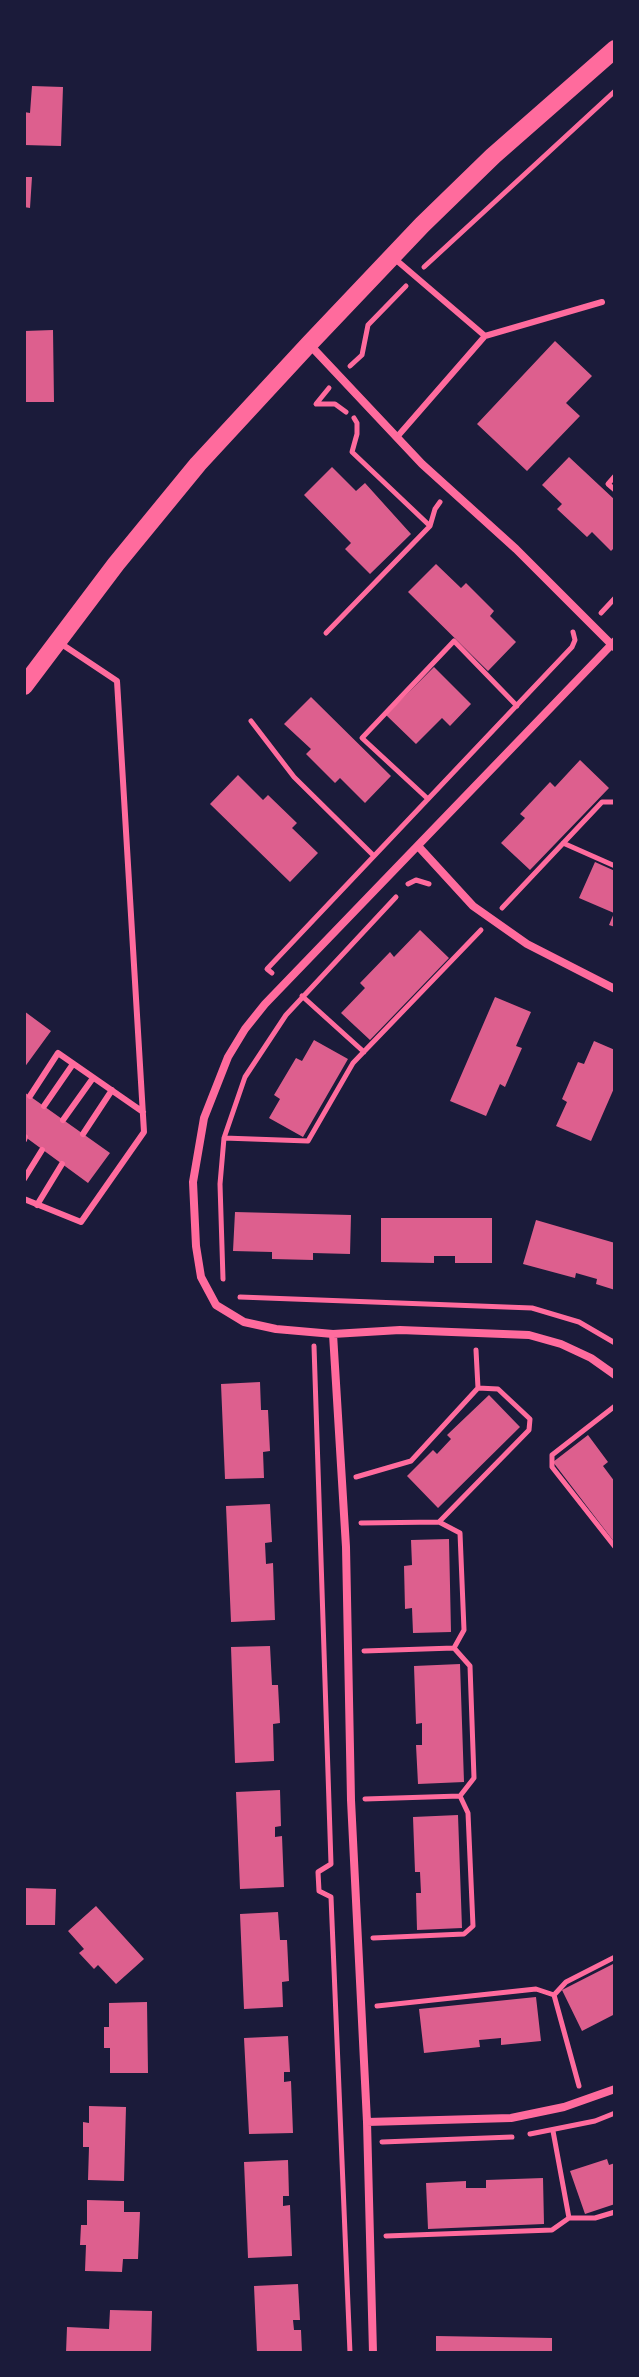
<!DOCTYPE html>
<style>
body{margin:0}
#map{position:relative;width:639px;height:2377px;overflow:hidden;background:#1b1b3a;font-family:Signika,sans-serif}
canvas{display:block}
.frame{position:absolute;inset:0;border:26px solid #1b1b3a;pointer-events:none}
</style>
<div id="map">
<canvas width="639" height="2377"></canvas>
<div class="frame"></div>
</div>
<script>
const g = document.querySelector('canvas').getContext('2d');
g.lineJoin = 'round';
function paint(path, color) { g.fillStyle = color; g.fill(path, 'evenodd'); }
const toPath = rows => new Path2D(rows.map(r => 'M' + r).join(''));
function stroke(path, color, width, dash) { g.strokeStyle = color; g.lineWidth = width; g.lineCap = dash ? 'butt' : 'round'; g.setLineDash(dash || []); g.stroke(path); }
paint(toPath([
 [32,86,63,87,61,146,24,145,24,112,30,113],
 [24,177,32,177,30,208,24,207],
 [53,330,54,402,24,402,24,331],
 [555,341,592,376,566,403,580,416,527,471,477,424],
 [569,457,615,500,615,547,611,551,592,532,587,537,557,509,562,504,542,485],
 [332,467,356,491,365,483,411,534,370,574,345,549,351,543,304,495],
 [436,564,461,588,466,583,494,611,490,616,516,642,488,671,408,592],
 [434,667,471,704,450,726,442,718,416,744,386,715],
 [311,697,391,776,365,803,340,778,335,783,306,754,311,749,284,724],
 [580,760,609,788,530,870,501,843,525,818,520,814,550,782,555,787],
 [238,775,263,800,268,795,297,823,292,828,318,853,290,882,210,804],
 [595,862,615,871,615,927,609,925,614,913,579,898],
 [420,930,449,958,370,1040,341,1013,365,988,360,983,390,952,394,957],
 [495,997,531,1012,516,1046,522,1048,505,1087,500,1084,486,1116,450,1101],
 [24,1011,51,1031,24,1068],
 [314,1040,348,1059,303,1137,269,1118,280,1099,274,1095,296,1058,302,1061],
 [594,1041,615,1050,615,1086,591,1141,556,1126,567,1102,562,1099,578,1062,584,1064],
 [24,1092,110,1153,88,1183,24,1136],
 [235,1212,351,1215,350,1254,313,1253,313,1260,272,1259,272,1252,233,1251],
 [381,1218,492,1218,492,1263,455,1263,455,1256,434,1256,434,1263,381,1262],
 [536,1220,615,1243,615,1290,596,1284,597,1279,576,1273,575,1278,523,1264],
 [260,1382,261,1410,268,1410,270,1451,263,1452,264,1478,225,1479,221,1384],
 [489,1395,520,1427,438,1508,407,1476,433,1450,437,1454,451,1439,447,1435],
 [588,1435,608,1462,603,1466,615,1482,615,1543,553,1462],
 [270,1504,272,1542,265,1543,266,1564,273,1563,275,1620,231,1622,226,1506],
 [449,1539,451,1632,413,1633,412,1608,405,1609,404,1566,412,1565,411,1540],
 [270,1646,272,1685,278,1685,280,1723,273,1724,274,1761,235,1763,231,1647],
 [460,1664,464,1782,418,1784,416,1745,422,1745,422,1723,416,1724,414,1666],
 [280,1790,281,1826,275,1827,275,1837,282,1836,284,1887,240,1889,236,1792],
 [458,1815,462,1928,417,1930,416,1893,421,1893,420,1872,415,1872,413,1817],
 [24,1888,56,1889,55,1925,24,1925],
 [96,1906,144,1959,116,1984,98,1965,94,1969,79,1953,84,1949,68,1931],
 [278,1912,280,1940,287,1940,289,1981,282,1982,283,2007,244,2009,240,1914],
 [615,1963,615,2014,582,2031,562,1990],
 [536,1997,541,2041,501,2045,501,2038,479,2040,480,2047,424,2053,419,2009],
 [147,2002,148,2073,110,2073,110,2048,104,2048,104,2027,109,2027,109,2003],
 [288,2036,290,2072,284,2072,284,2082,291,2081,293,2133,249,2134,244,2038],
 [89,2106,126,2107,124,2181,88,2180,89,2147,83,2147,83,2122,89,2123],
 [607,2159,609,2165,615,2163,615,2204,585,2214,570,2171],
 [288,2160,289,2196,283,2196,283,2206,290,2205,292,2256,248,2258,244,2162],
 [543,2178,544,2224,428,2229,426,2183,466,2181,466,2188,486,2188,486,2180],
 [87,2200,124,2201,124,2212,140,2212,138,2259,123,2259,122,2272,85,2271,86,2245,80,2245,81,2225,87,2225],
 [298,2284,300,2320,293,2320,294,2330,301,2330,302,2353,257,2353,254,2286],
 [110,2310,152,2311,151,2353,66,2353,67,2327,109,2329],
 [436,2336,552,2338,552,2353,436,2353]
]), '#dd5f8e');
stroke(toPath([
 [424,267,615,91],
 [350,366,362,355,368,325,406,286],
 [329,388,316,404,335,404,346,412],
 [354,418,357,423,357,434,352,452,430,526],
 [615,476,608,484,615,490],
 [601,613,615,598],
 [326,633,430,526,435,509,440,502],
 [251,721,294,777,374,856],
 [428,799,362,738,454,641,517,706],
 [563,843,615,866],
 [408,884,416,880,429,884],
 [502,908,602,802,615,802],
 [272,973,267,969,572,647,575,640,573,632],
 [302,996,364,1052],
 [224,1138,308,1141,353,1063,481,930],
 [223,1279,220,1184,224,1138,245,1077,286,1015,396,897],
 [240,1297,532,1308,579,1322,615,1343],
 [314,1346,331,1864,318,1872,319,1891,331,1897,350,2353],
 [476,1350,478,1388],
 [615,1406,552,1455,552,1467,615,1547],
 [356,1477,411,1461,478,1388,498,1389,530,1419,529,1430,439,1522,361,1523],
 [364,1651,454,1648,464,1630,460,1533,439,1522],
 [365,1799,460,1796,474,1778,470,1666,454,1648],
 [373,1938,464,1934,473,1926,468,1813,460,1796],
 [554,1995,566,1982,615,1957],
 [377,2006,536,1989,554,1995,579,2086],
 [530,2134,595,2121,615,2113],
 [382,2142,512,2137],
 [569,2218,595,2218,615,2212],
 [386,2236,552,2230,569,2218,553,2131]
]), '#ff6b9d', 5);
stroke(toPath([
 [395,259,485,336,397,437],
 [485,336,602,302],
 [30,1096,58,1053,143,1112],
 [44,1106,73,1064],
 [63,1120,93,1078],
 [83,1134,112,1090],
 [24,1140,25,1137],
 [24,1179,42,1150],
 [24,1199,81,1222,144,1132,117,681,60,643],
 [37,1205,62,1164]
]), '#ff6b9d', 6);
stroke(toPath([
 [309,344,422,464,516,549,614,647],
 [615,641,265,1004,245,1029,228,1057,204,1118,193,1182,196,1246,201,1277,216,1305,244,1322,276,1329,333,1334,400,1330,529,1335,561,1344,591,1358,615,1375],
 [418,846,473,906,527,944,615,989],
 [333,1334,346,1547,351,1800,367,2122,373,2353],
 [367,2122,511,2118,564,2107,615,2089]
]), '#ff6b9d', 8);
stroke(toPath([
 [24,686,116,564,198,464,309,344,422,225,493,156,615,49]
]), '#ff6b9d', 18);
</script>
